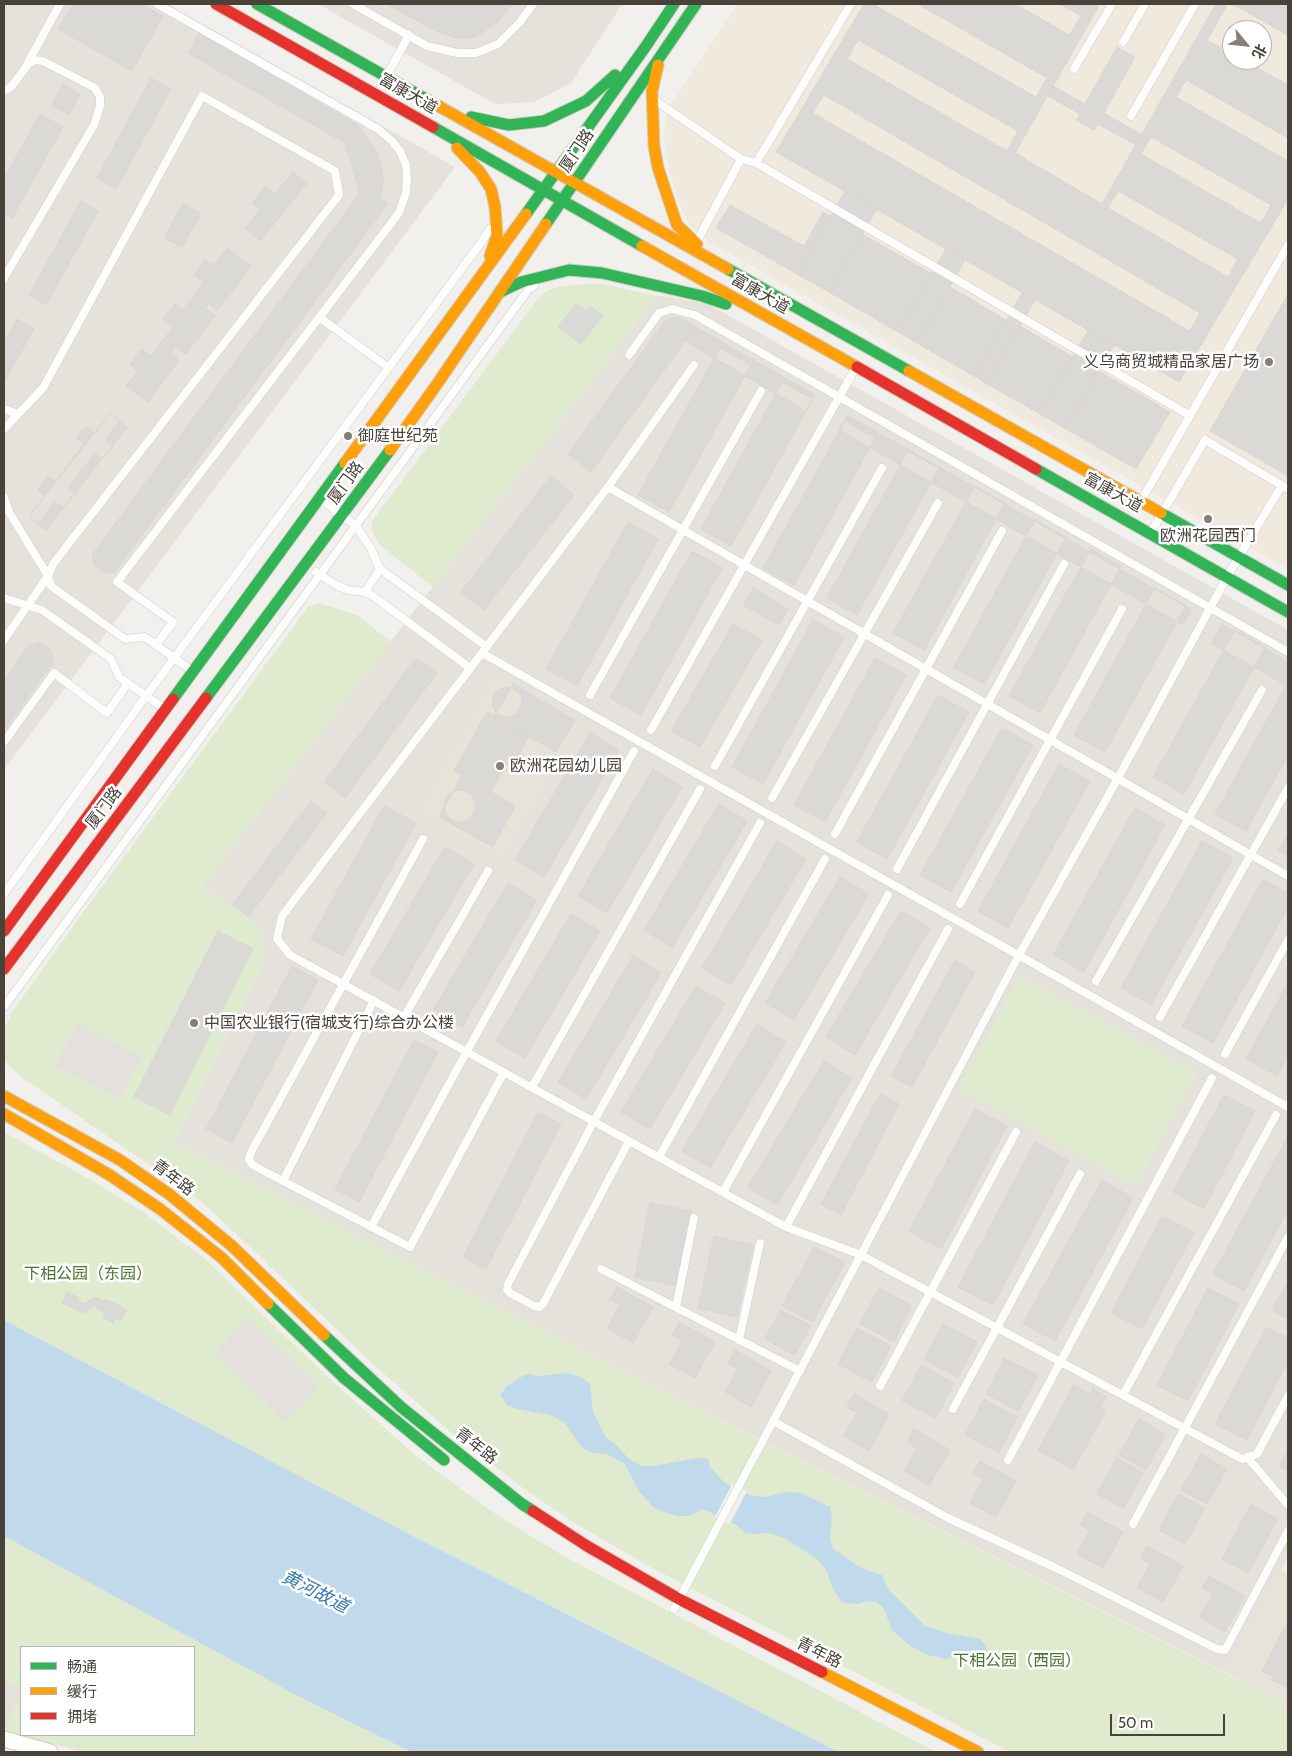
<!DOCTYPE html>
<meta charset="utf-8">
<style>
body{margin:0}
#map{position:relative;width:1292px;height:1756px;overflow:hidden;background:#f2f0ec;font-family:Cabin,"Noto Sans SC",sans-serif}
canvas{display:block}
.frame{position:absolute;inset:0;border:5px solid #484239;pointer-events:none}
.legend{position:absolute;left:20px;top:1646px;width:175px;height:90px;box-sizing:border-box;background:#fff;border:1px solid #b6b3b0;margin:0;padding:6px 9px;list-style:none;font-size:15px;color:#484239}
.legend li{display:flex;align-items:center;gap:10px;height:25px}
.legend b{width:25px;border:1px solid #b6b3b0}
.north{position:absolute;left:1222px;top:20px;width:50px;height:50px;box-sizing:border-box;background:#fff;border:1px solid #b6b3b0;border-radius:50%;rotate:118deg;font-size:14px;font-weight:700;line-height:20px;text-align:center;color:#484239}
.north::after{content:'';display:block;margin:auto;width:18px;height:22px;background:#847f78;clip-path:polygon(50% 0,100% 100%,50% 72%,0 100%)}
.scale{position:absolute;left:1110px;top:1714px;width:115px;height:22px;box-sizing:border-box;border:2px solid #484239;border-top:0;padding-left:6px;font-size:15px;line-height:18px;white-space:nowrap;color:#484239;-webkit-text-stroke:4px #fff;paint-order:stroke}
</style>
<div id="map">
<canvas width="1292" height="1756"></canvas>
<div class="frame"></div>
<ul class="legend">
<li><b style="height:6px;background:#30b455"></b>畅通</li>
<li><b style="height:6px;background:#ff9f0a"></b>缓行</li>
<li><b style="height:6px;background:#e5322d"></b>拥堵</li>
</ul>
<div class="north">北</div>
<div class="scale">50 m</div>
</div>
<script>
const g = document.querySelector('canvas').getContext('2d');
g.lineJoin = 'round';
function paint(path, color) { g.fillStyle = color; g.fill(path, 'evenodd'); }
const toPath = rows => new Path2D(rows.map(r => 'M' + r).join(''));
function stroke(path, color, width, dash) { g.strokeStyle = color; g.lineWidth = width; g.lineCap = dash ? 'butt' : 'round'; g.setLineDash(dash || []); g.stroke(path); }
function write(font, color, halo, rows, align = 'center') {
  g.font = font + ' Cabin,"Noto Sans SC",sans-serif'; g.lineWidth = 5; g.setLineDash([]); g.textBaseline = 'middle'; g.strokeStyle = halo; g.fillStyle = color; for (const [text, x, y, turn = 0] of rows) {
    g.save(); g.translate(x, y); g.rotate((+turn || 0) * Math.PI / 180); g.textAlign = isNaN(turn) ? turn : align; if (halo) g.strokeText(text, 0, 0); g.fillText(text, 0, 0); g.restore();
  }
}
paint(toPath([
 [4,4,167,4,455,167,4,770],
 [318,4,622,4,571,83,534,102,495,104],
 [657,296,663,296,708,304,1288,630,1288,1557,1226,1673,173,1143,266,955,257,924,202,886]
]), '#e5e2db');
paint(toPath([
 [737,4,1288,4,1288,569,706,240,690,225,682,212,670,173,664,136,666,118,673,101],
 [1232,30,1262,30,1262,60,1232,60]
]), '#f0e9dd');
paint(toPath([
 [505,678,580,722,503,858,420,810,493,679],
 [1281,1570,1288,1574,1288,1705,1226,1673]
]), '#e8e3d8');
paint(toPath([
 [598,283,657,296,433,587,380,545,372,532,372,521,537,300,548,290,564,286],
 [319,603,357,615,391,642,202,886,257,924,266,955,173,1143,1288,1705,1288,1752,1010,1752,652,1568,573,1522,523,1488,447,1429,372,1363,212,1211,188,1191,24,1079,9,1066,4,1059,4,1029,12,1012,82,914,308,607],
 [1020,976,1197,1073,1136,1186,958,1089],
 [4,1132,96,1183,143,1212,204,1258,333,1382,415,1455,491,1511,560,1554,936,1752,839,1752,411,1535,4,1320],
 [4,1536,294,1694,411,1752,82,1752,4,1731],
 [21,1647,194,1647,194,1735,21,1735]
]), '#dfeace');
paint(toPath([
 [78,1023,142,1056,119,1099,55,1066],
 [247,1318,320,1386,286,1422,214,1353],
 [4,1682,21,1688,8,1726,4,1725]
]), '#e4e1dd');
paint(toPath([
 [4,1320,411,1535,839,1752,411,1752,294,1694,4,1536],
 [567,1373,579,1376,590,1384,593,1412,605,1436,619,1448,628,1458,641,1466,654,1466,698,1458,708,1459,710,1467,725,1483,749,1495,765,1497,788,1492,801,1493,830,1507,832,1516,830,1539,833,1549,863,1569,882,1575,889,1590,925,1626,947,1633,980,1639,986,1646,988,1655,986,1660,980,1663,968,1662,956,1657,945,1659,928,1655,909,1645,892,1630,884,1609,877,1602,868,1601,857,1604,842,1602,833,1589,826,1569,816,1558,784,1538,769,1533,754,1534,745,1533,736,1525,703,1509,689,1516,678,1516,664,1512,653,1507,639,1491,625,1464,607,1454,594,1453,583,1449,565,1423,551,1415,517,1409,507,1405,500,1395,507,1386,521,1377,528,1374,539,1376]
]), '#c0daec');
paint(toPath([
 [732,1484,747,1491,730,1524,715,1517]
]), '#f2f0ec');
const building = toPath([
 [73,4,140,4,163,16,132,71,58,29,73,4],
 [386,4,512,4,498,22,474,38,456,38,438,32,386,4],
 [864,4,877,4,876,6,1036,97,1047,78,918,4,1015,4,1070,35,1081,16,1060,4,1100,4,1015,153,1102,204,1216,4,1228,4,1207,40,1232,54,1232,60,1243,60,1288,85,1288,138,1186,80,1176,97,1288,161,1288,199,1179,382,776,152,864,4],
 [858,40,1018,131,1007,151,847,59,858,40],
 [824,95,1200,313,1190,331,813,113,824,95],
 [1151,137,1271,205,1261,223,1141,154,1151,137],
 [1118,191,1238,259,1228,277,1108,208,1118,191],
 [1232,4,1288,4,1288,35,1232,4],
 [199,33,359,126,376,151,382,169,383,183,380,198,388,203,114,573,104,572,94,565,92,555,360,193,345,143,188,53,199,33],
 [1117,47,1135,57,1104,113,1142,135,1136,145,1098,124,1094,130,1076,120,1080,114,1048,96,1053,86,1085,104,1117,47],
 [151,78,171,89,116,189,97,178,151,78],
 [63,84,80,94,69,115,52,105,63,84],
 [40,114,63,127,12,218,4,214,4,179,40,114],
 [293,172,307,183,260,241,245,228,260,210,252,203,266,186,275,194,293,172],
 [845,191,877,209,829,292,797,274,845,191],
 [81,201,98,211,46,305,29,295,81,201],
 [183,203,201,214,182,247,164,238,183,203],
 [730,205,804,246,823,212,830,216,797,274,716,228,730,205],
 [862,234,932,274,898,332,829,292,862,234],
 [227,248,251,266,218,310,209,303,205,308,215,316,186,354,175,346,170,353,179,360,148,402,126,386,138,371,130,364,142,349,151,356,173,327,163,319,175,304,183,310,204,282,194,275,205,260,214,266,227,248],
 [946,249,965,260,917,343,898,332,946,249],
 [950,287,1006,320,974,376,917,343,950,287],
 [1022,293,1035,300,987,384,974,376,1022,293],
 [1288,294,1288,476,1210,431,1288,294],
 [576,303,586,311,590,306,603,315,581,344,558,327,576,303],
 [673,318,680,318,694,326,685,341,591,472,568,454,664,322,673,318],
 [17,319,34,329,5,380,4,379,4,343,17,319],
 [694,326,815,395,806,411,685,341,694,326],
 [1020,326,1073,357,1040,414,987,384,1020,326],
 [1088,330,1114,345,1066,429,1040,414,1088,330],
 [720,348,751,365,669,512,638,495,720,348],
 [1099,371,1170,412,1136,469,1066,429,1099,371],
 [782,382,813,399,731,546,701,529,782,382],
 [110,413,120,421,105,440,113,446,102,459,95,453,68,488,75,493,63,508,55,502,38,524,29,516,45,496,38,490,48,476,56,481,84,444,76,438,86,426,95,433,110,413],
 [110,413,127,427,46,530,29,516,110,413],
 [847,415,1192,610,1183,625,839,430,847,415],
 [845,421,875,438,794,585,763,568,845,421],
 [908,451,939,468,857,615,827,598,908,451],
 [551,476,574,495,484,610,461,592,551,476],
 [975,486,1005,503,924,650,893,633,975,486],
 [1035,520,1066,537,984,684,954,667,1035,520],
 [628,522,658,539,577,686,546,669,628,522],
 [1091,549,1121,566,1040,713,1009,696,1091,549],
 [692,551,722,568,641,715,610,698,692,551],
 [753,588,788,609,779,625,743,605,753,588],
 [1155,588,1186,605,1105,752,1074,735,1155,588],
 [813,620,844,637,763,784,732,767,813,620],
 [733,624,762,640,700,747,671,731,733,624],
 [1222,624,1288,662,1288,686,1211,643,1222,624],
 [1235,630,1265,647,1184,794,1153,777,1235,630],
 [40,642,51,650,53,662,4,730,4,681,29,645,40,642],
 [416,658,437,673,345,798,324,782,416,658],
 [875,658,906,675,825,822,794,805,875,658],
 [1288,682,1288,755,1246,831,1215,814,1288,682],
 [513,684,575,720,556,752,494,717,513,684],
 '492 702a15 15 0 1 1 30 0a15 15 0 1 1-30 0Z',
 [938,695,969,712,887,859,857,842,938,695],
 [487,712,529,736,517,758,512,755,491,792,515,806,493,847,439,817,462,775,454,771,487,712],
 [1002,728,1033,745,951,892,920,875,1002,728],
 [590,733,619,750,544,877,515,860,590,733],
 [1059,764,1090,781,1008,928,978,911,1059,764],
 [653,769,682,787,607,913,578,896,653,769],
 '444 806a16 16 0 1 1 32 0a16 16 0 1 1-32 0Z',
 [311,801,327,813,248,917,232,905,311,801],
 [719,804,747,821,672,948,644,930,719,804],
 [384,806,416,823,343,956,311,939,384,806],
 [1135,808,1165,825,1084,972,1053,955,1135,808],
 [1288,833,1288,857,1278,851,1288,833],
 [777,841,806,859,731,985,702,968,777,841],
 [1202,841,1233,858,1151,1005,1121,988,1202,841],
 [445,847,474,864,399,991,370,974,445,847],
 [840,877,869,894,794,1020,765,1003,840,877],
 [1263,879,1288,893,1288,907,1213,1043,1182,1026,1263,879],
 [508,883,537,900,462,1027,433,1010,508,883],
 [901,911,930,928,855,1055,826,1037,901,911],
 [571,914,600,931,525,1058,496,1041,571,914],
 [218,931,253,949,170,1115,134,1097,218,931],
 [633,956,661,973,586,1099,558,1082,633,956],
 [955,960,975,972,912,1087,891,1076,955,960],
 [292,966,318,980,232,1143,206,1129,292,966],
 [1288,983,1288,1056,1277,1076,1246,1059,1288,983],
 [696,986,725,1003,650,1129,621,1112,696,986],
 [757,1024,786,1042,710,1168,682,1151,757,1024],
 [414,1040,438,1052,359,1202,335,1189,414,1040],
 [824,1061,852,1078,777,1205,748,1187,824,1061],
 [880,1094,899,1104,841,1215,821,1204,880,1094],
 [1224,1095,1255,1111,1204,1209,1173,1192,1224,1095],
 [975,1109,1007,1126,941,1249,909,1231,975,1109],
 [538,1112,561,1124,486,1269,463,1257,538,1112],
 [1288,1136,1288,1209,1244,1291,1213,1274,1288,1136],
 [1035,1142,1069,1161,993,1305,958,1287,1035,1142],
 [1102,1180,1133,1198,1055,1341,1023,1324,1102,1180],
 [650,1203,692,1211,677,1286,635,1277,650,1203],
 [1162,1216,1194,1232,1142,1329,1111,1313,1162,1216],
 [714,1236,753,1245,737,1317,698,1308,714,1236],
 [814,1247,845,1262,829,1292,799,1276,814,1247],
 [797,1277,828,1293,813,1322,782,1306,797,1277],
 [1288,1281,1288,1319,1272,1310,1288,1281],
 [617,1287,653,1307,633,1343,607,1328,620,1305,610,1299,617,1287],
 [879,1288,912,1306,894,1342,860,1324,879,1288],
 [1208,1288,1239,1304,1188,1401,1157,1385,1208,1288],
 [67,1292,79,1298,78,1301,84,1304,95,1297,104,1302,106,1299,127,1310,121,1321,115,1318,113,1323,103,1317,105,1314,94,1306,83,1313,62,1303,67,1292],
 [780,1310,811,1325,795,1355,765,1339,780,1310],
 [679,1322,715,1342,695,1378,669,1364,682,1341,672,1335,679,1322],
 [943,1324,977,1342,958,1377,924,1360,943,1324],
 [1267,1327,1288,1338,1288,1361,1247,1440,1215,1424,1267,1327],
 [857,1328,891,1346,872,1382,838,1364,857,1328],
 [735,1350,771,1371,751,1407,725,1392,738,1369,728,1363,735,1350],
 [1004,1358,1038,1375,1019,1411,986,1394,1004,1358],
 [921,1365,954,1383,936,1418,902,1401,921,1365],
 [1074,1385,1090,1394,1093,1389,1107,1397,1101,1407,1106,1410,1073,1470,1038,1450,1074,1385],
 [854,1394,889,1414,869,1451,844,1436,857,1413,847,1407,854,1394],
 [984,1399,1017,1417,999,1453,965,1435,984,1399],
 [1139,1419,1165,1434,1146,1470,1119,1455,1139,1419],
 [914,1429,950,1450,929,1486,904,1471,917,1448,907,1442,914,1429],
 [1288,1448,1288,1471,1279,1466,1288,1448],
 [1201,1454,1227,1469,1207,1504,1181,1490,1201,1454],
 [1117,1458,1143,1473,1124,1508,1097,1494,1117,1458],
 [980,1461,1016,1481,996,1517,970,1503,983,1479,973,1473,980,1461],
 [1178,1494,1205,1508,1185,1544,1159,1530,1178,1494],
 [1251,1504,1278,1519,1248,1573,1222,1559,1251,1504],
 [1087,1512,1123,1532,1103,1568,1077,1554,1090,1530,1080,1525,1087,1512],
 [1147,1546,1183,1566,1163,1602,1137,1588,1150,1564,1140,1558,1147,1546],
 [1209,1576,1245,1596,1225,1632,1199,1617,1213,1594,1202,1588,1209,1576],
 [1288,1621,1288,1688,1272,1680,1274,1677,1262,1671,1288,1621]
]);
paint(building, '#dbd9d5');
stroke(building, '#dad7d2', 1);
const lane = toPath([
 [353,4,427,46,457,53,476,53,498,44,520,22,533,4],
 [851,4,756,163,1189,415],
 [1123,42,1145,4],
 [26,66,60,4],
 [1074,69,1112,4],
 [387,75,409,35],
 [4,91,11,87,29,63,35,60,43,61,95,88,100,97,100,106,94,125,4,278],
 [656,101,741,159],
 [1131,116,1195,4],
 [697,241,741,159,756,163],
 [319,317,389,368],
 [629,355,659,313,672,309,695,315,1288,652],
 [4,409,18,414],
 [4,429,43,388,202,96,335,171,339,195,53,564,48,576,51,586,125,639,145,637,191,670],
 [608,487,694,365],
 [4,497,9,512,48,576,4,640],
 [321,499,356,526,370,547,380,569,487,647],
 [1141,501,1288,245],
 [1151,532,1205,440,1288,489],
 [316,572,336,585,348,590,365,592,373,596,470,668],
 [365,592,380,569],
 [4,598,42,610,111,659,119,677,165,709],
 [156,645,173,622,117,582,399,213,406,193,407,177,406,165,400,151,392,141,378,129,157,4],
 [482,653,1288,1107],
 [590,695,761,391],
 [651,730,855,369],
 [4,742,54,673,107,713,128,683],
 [715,766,882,468],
 [772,798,938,503],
 [835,834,1002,531],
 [423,839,250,1154,249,1160,253,1165,260,1169,410,1247,504,1072],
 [897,869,1064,564],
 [1288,876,608,487,282,916,277,939,290,955,786,1227,861,1255,1242,1459,1257,1454,1288,1396],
 [4,894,146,696,480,244,490,229],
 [960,904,1122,609],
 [1096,981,1262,690],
 [4,1007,528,290,534,286],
 [404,1017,488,871],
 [1160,1017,1288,788],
 [1225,1054,1288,940],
 [532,1087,700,789],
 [629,1141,544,1302,540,1307,534,1306,510,1293,507,1289,508,1284,594,1121,760,823],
 [659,1157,825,859],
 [283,1181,374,1000],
 [723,1192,888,895],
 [371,1227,467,1051,634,751],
 [786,1227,948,929],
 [601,1269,800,1371],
 [676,1307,694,1218],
 [739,1340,760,1243],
 [880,1386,1016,1132],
 [1123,1395,1276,1115],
 [953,1409,1080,1174],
 [773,1421,948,1518,1056,1568,1217,1649,1225,1650,1229,1643,1288,1531],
 [1247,1457,1288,1505],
 [1008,1460,1212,1078],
 [1133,1524,1288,1237],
 [674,1609,1019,955,1118,778,1227,577,1282,485]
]);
const street = toPath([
 [4,1739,50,1752]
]);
const fast = toPath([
 [257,4,426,99],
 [471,117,509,125,544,121,586,101,615,75],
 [433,127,642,246],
 [526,214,646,46,674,4],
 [546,224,696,4],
 [728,269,909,371],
 [500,292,521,282,569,270,602,273,702,296,726,304],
 [1036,469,1288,612],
 [1161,513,1288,585],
 [206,698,390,450],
 [173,699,345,463],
 [268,1304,344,1378,444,1460],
 [324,1335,401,1407,522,1504,533,1511]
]);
const slow = toPath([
 [658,65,652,91,654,146,658,168,677,225,697,244],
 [426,99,728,269],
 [457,148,480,172,491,189,495,207,497,235,490,256],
 [642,246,857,367],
 [909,371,1161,513],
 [390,450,435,387,546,224],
 [345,463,526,214],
 [4,1096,120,1160,169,1194,232,1246,324,1335],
 [4,1114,108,1174,160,1209,222,1258,268,1304],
 [822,1672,978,1752]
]);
const jam = toPath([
 [216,4,433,127],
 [857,367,1036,469],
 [4,931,173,699],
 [4,969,206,698],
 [533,1511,587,1546,679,1599,822,1672]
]);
stroke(lane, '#d0ceca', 9);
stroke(street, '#d0ceca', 17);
stroke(fast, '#d0cdc4', 13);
stroke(slow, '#d0cdc4', 13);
stroke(jam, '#d0cdc4', 13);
stroke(lane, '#fdfdfc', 8);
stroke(street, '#fdfdfc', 15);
stroke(fast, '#30b455', 11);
stroke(slow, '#ff9f0a', 11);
stroke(jam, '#e5322d', 11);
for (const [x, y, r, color] of [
 [1269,362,5,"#847f78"],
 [348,436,5,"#847f78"],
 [1208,519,5,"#847f78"],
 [500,766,5,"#847f78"],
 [194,1023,5,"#847f78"]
]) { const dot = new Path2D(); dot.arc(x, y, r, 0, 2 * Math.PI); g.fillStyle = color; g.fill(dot); stroke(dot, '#fff', 2); }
write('16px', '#484239', '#fff', [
 ["富康大道",408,94,30],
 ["厦门路",577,151,-56],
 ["富康大道",760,294,30],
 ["厦门路",346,483,-54],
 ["富康大道",1113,493,29],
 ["厦门路",104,808,-53],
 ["青年路",173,1178,37],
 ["青年路",476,1446,38],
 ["青年路",819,1653,27]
]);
write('16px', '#484239', '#fff', [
 ["义乌商贸城精品家居广场",1259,362,"right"],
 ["御庭世纪苑",358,436],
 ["欧洲花园西门",1208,536,"center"],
 ["欧洲花园幼儿园",510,766],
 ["中国农业银行(宿城支行)综合办公楼",204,1023]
], 'left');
write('16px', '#48762f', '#fff', [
 ["下相公园（东园）",88,1274],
 ["下相公园（西园）",1017,1661]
]);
write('italic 18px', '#3879ad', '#fff', [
 ["黄河故道",315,1592,27]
]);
</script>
